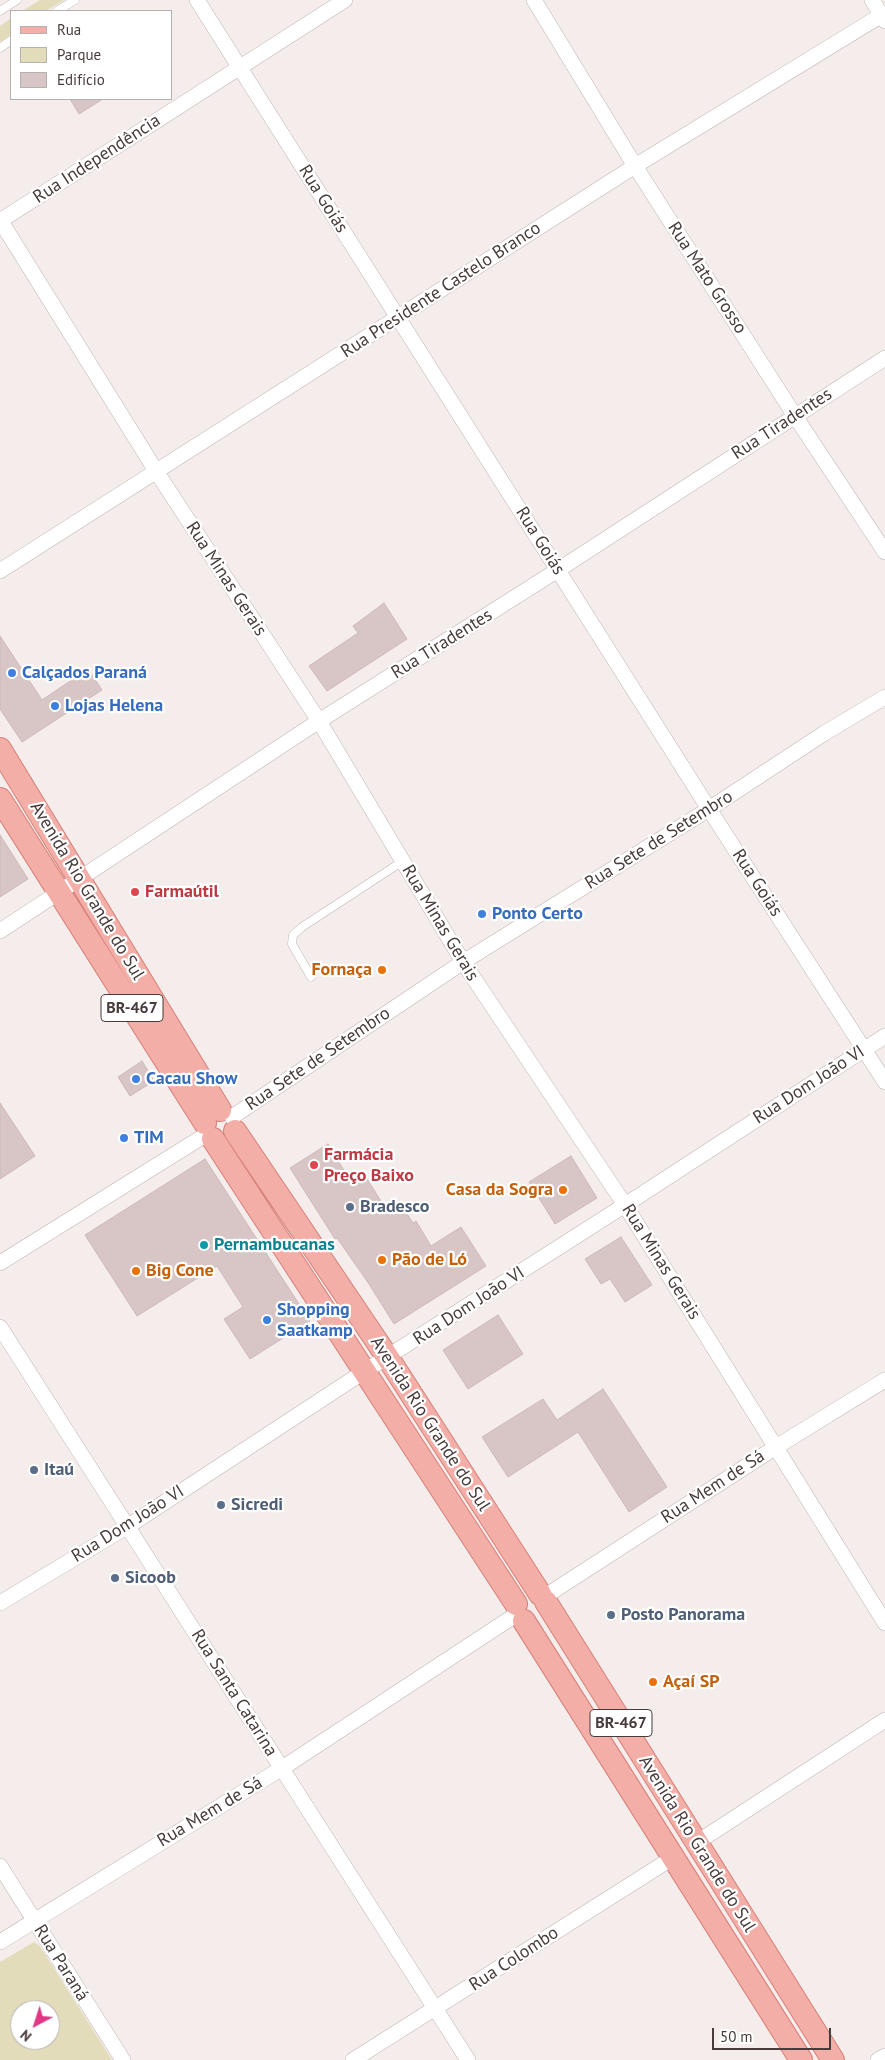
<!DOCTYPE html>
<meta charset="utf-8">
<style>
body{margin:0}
#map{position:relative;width:885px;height:2060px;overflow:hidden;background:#f4edec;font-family:"PT Sans",sans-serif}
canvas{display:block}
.legend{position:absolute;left:10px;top:10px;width:162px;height:90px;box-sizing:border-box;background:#fff;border:1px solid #b6b1b1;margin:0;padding:6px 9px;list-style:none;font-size:15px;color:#483b3b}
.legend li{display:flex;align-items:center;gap:10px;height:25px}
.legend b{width:25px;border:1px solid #b6b1b1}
.north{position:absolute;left:10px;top:2000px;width:50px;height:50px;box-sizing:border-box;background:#fff;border:1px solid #b6b1b1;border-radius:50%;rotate:220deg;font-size:14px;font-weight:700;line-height:20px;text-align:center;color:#483b3b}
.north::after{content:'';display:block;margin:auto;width:18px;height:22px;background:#e03887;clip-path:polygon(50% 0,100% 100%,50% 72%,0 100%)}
.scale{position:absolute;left:712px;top:2028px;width:119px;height:22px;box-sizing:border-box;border:2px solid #483b3b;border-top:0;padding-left:6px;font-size:15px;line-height:18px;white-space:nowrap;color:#483b3b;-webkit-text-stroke:4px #fff;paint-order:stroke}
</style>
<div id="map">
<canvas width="885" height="2060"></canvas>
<ul class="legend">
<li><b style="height:6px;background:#f3aea7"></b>Rua</li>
<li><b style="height:14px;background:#e3dcbb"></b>Parque</li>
<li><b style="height:14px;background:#d8c6c6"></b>Edifício</li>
</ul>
<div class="north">N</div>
<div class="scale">50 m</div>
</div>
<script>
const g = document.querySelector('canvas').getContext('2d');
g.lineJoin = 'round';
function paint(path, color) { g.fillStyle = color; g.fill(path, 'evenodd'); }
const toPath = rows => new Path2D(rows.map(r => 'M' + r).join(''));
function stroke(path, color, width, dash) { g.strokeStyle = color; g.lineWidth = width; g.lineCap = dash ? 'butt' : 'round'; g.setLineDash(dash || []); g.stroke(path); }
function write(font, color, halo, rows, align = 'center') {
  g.font = font + ' "PT Sans",sans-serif'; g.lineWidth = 4.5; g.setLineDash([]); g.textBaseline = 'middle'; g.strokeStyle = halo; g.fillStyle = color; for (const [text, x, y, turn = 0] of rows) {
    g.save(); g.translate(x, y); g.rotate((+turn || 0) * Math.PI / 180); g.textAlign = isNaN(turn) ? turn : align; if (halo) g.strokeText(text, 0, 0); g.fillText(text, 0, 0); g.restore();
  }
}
paint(toPath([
 [40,0,64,0,46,11,22,11],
 [11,18,11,34,0,42,0,26],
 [34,1942,40,1946,112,2060,0,2060,0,1962],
 [20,2010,50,2010,50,2040,20,2040]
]), '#e3dcbb');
const building = toPath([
 [70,99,103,99,79,114,70,99],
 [384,603,407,639,327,691,309,666,358,633,353,626,384,603],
 [0,636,42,700,88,669,102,690,22,742,0,709,0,636],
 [0,835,28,879,0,897,0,835],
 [142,1061,154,1081,130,1096,118,1077,142,1061],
 [0,1103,35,1156,0,1179,0,1103],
 [328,1144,351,1182,364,1174,389,1214,402,1206,413,1223,416,1221,431,1246,461,1227,486,1266,394,1324,369,1284,337,1238,335,1239,290,1168,328,1144],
 [571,1156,597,1198,555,1224,529,1182,571,1156],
 [205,1159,310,1321,250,1359,224,1319,243,1307,217,1266,137,1316,85,1235,205,1159],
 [621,1237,652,1285,625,1302,610,1279,601,1284,585,1259,621,1237],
 [498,1315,523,1354,468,1389,443,1350,498,1315],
 [603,1389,667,1487,629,1512,578,1432,508,1477,482,1437,543,1399,557,1420,603,1389]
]);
paint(building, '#d8c6c6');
stroke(building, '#cfb7b7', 1);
const lane = toPath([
 [0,11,17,0],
 [57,11,75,0],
 [0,48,11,40],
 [311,977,292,944,293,935,302,927,403,861]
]);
const street = toPath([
 [197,0,709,809,885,1082],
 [534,0,635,166,795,416,885,552],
 [872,0,885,21],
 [0,220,156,471,319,721,463,962,625,1205,885,1623],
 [0,221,345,0],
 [0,571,635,166,885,13],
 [0,931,319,721,558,570,885,358],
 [232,1117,463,962,709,809,823,734,885,697],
 [0,1263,207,1134],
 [0,1327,468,2060],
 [544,1597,776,1447,885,1380],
 [0,1603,133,1523,365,1371,625,1205,885,1036],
 [696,1843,885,1720],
 [0,1866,123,2060],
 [0,1942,287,1765,517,1614],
 [353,2060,674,1857],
 [878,2060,885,2056]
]);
const primary = toPath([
 [0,749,220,1110],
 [0,799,205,1123],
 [235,1131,388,1358,540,1594],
 [213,1139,516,1604],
 [546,1602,833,2060],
 [524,1621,801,2060]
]);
stroke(lane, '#c2b3b3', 9);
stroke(street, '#c2b3b3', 16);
stroke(primary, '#d68078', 24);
stroke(lane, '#fff', 8);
stroke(street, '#fff', 15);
stroke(primary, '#f3aea7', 22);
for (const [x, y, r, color] of [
 [12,673,5,"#3f7fe0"],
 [55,706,5,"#3f7fe0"],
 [135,892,5,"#e0444e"],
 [482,914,5,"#3f7fe0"],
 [382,970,5,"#e8710a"],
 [136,1079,5,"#3f7fe0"],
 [124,1138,5,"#3f7fe0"],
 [314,1165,5,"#e0444e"],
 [563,1190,5,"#e8710a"],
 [350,1207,5,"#5c6f8a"],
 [204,1245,5,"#0f9aa8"],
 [382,1260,5,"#e8710a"],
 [136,1271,5,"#e8710a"],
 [267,1320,5,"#3f7fe0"],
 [34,1470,5,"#5c6f8a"],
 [221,1505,5,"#5c6f8a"],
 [115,1578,5,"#5c6f8a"],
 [611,1615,5,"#5c6f8a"],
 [653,1682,5,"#e8710a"]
]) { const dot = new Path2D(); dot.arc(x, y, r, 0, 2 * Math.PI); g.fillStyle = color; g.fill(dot); stroke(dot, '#fff', 2); }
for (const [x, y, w] of [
 [132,1008,62],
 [621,1723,62]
]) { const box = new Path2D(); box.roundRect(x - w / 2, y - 13.5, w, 27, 4); g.fillStyle = '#fff'; g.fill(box); stroke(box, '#483b3b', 1); }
write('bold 16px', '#483b3b', null, [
 ["BR-467",132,1008],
 ["BR-467",621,1723]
]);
write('18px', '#483b3b', '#fff', [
 ["Rua Independência",97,159,-33],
 ["Rua Goiás",323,199,58],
 ["Rua Mato Grosso",707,278,57],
 ["Rua Presidente Castelo Branco",441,290,-33],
 ["Rua Tiradentes",782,424,-33],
 ["Rua Goiás",540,541,58],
 ["Rua Minas Gerais",226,579,57],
 ["Rua Tiradentes",442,644,-32],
 ["Rua Sete de Setembro",659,840,-32],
 ["Rua Goiás",757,883,57],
 ["Avenida Rio Grande do Sul",87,891,59],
 ["Rua Minas Gerais",440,923,59],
 ["Rua Sete de Setembro",318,1059,-34],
 ["Rua Dom João VI",809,1085,-33],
 ["Rua Minas Gerais",661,1262,58],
 ["Rua Dom João VI",469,1306,-33],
 ["Avenida Rio Grande do Sul",430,1424,57],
 ["Rua Mem de Sá",713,1487,-33],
 ["Rua Dom João VI",128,1524,-32],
 ["Rua Santa Catarina",234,1693,58],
 ["Rua Mem de Sá",210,1812,-31],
 ["Avenida Rio Grande do Sul",697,1844,58],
 ["Rua Colombo",514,1959,-33],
 ["Rua Paraná",61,1963,58]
]);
write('bold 18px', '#366cbe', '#fff', [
 ["Calçados Paraná",22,673],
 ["Lojas Helena",65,706],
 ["Ponto Certo",492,914],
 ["Cacau Show",146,1079],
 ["TIM",134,1138],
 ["Shopping",277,1310],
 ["Saatkamp",277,1331]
], 'left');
write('bold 18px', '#be3a42', '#fff', [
 ["Farmaútil",145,892],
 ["Farmácia",324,1155],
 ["Preço Baixo",324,1176]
], 'left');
write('bold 18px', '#c56008', '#fff', [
 ["Fornaça",372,970,"right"],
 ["Casa da Sogra",553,1190,"right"],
 ["Pão de Ló",392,1260],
 ["Big Cone",146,1271],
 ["Açaí SP",663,1682]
], 'left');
write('bold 18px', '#4e5e75', '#fff', [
 ["Bradesco",360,1207],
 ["Itaú",44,1470],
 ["Sicredi",231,1505],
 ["Sicoob",125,1578],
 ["Posto Panorama",621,1615]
], 'left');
write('bold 18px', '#0d838f', '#fff', [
 ["Pernambucanas",214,1245]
], 'left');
</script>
